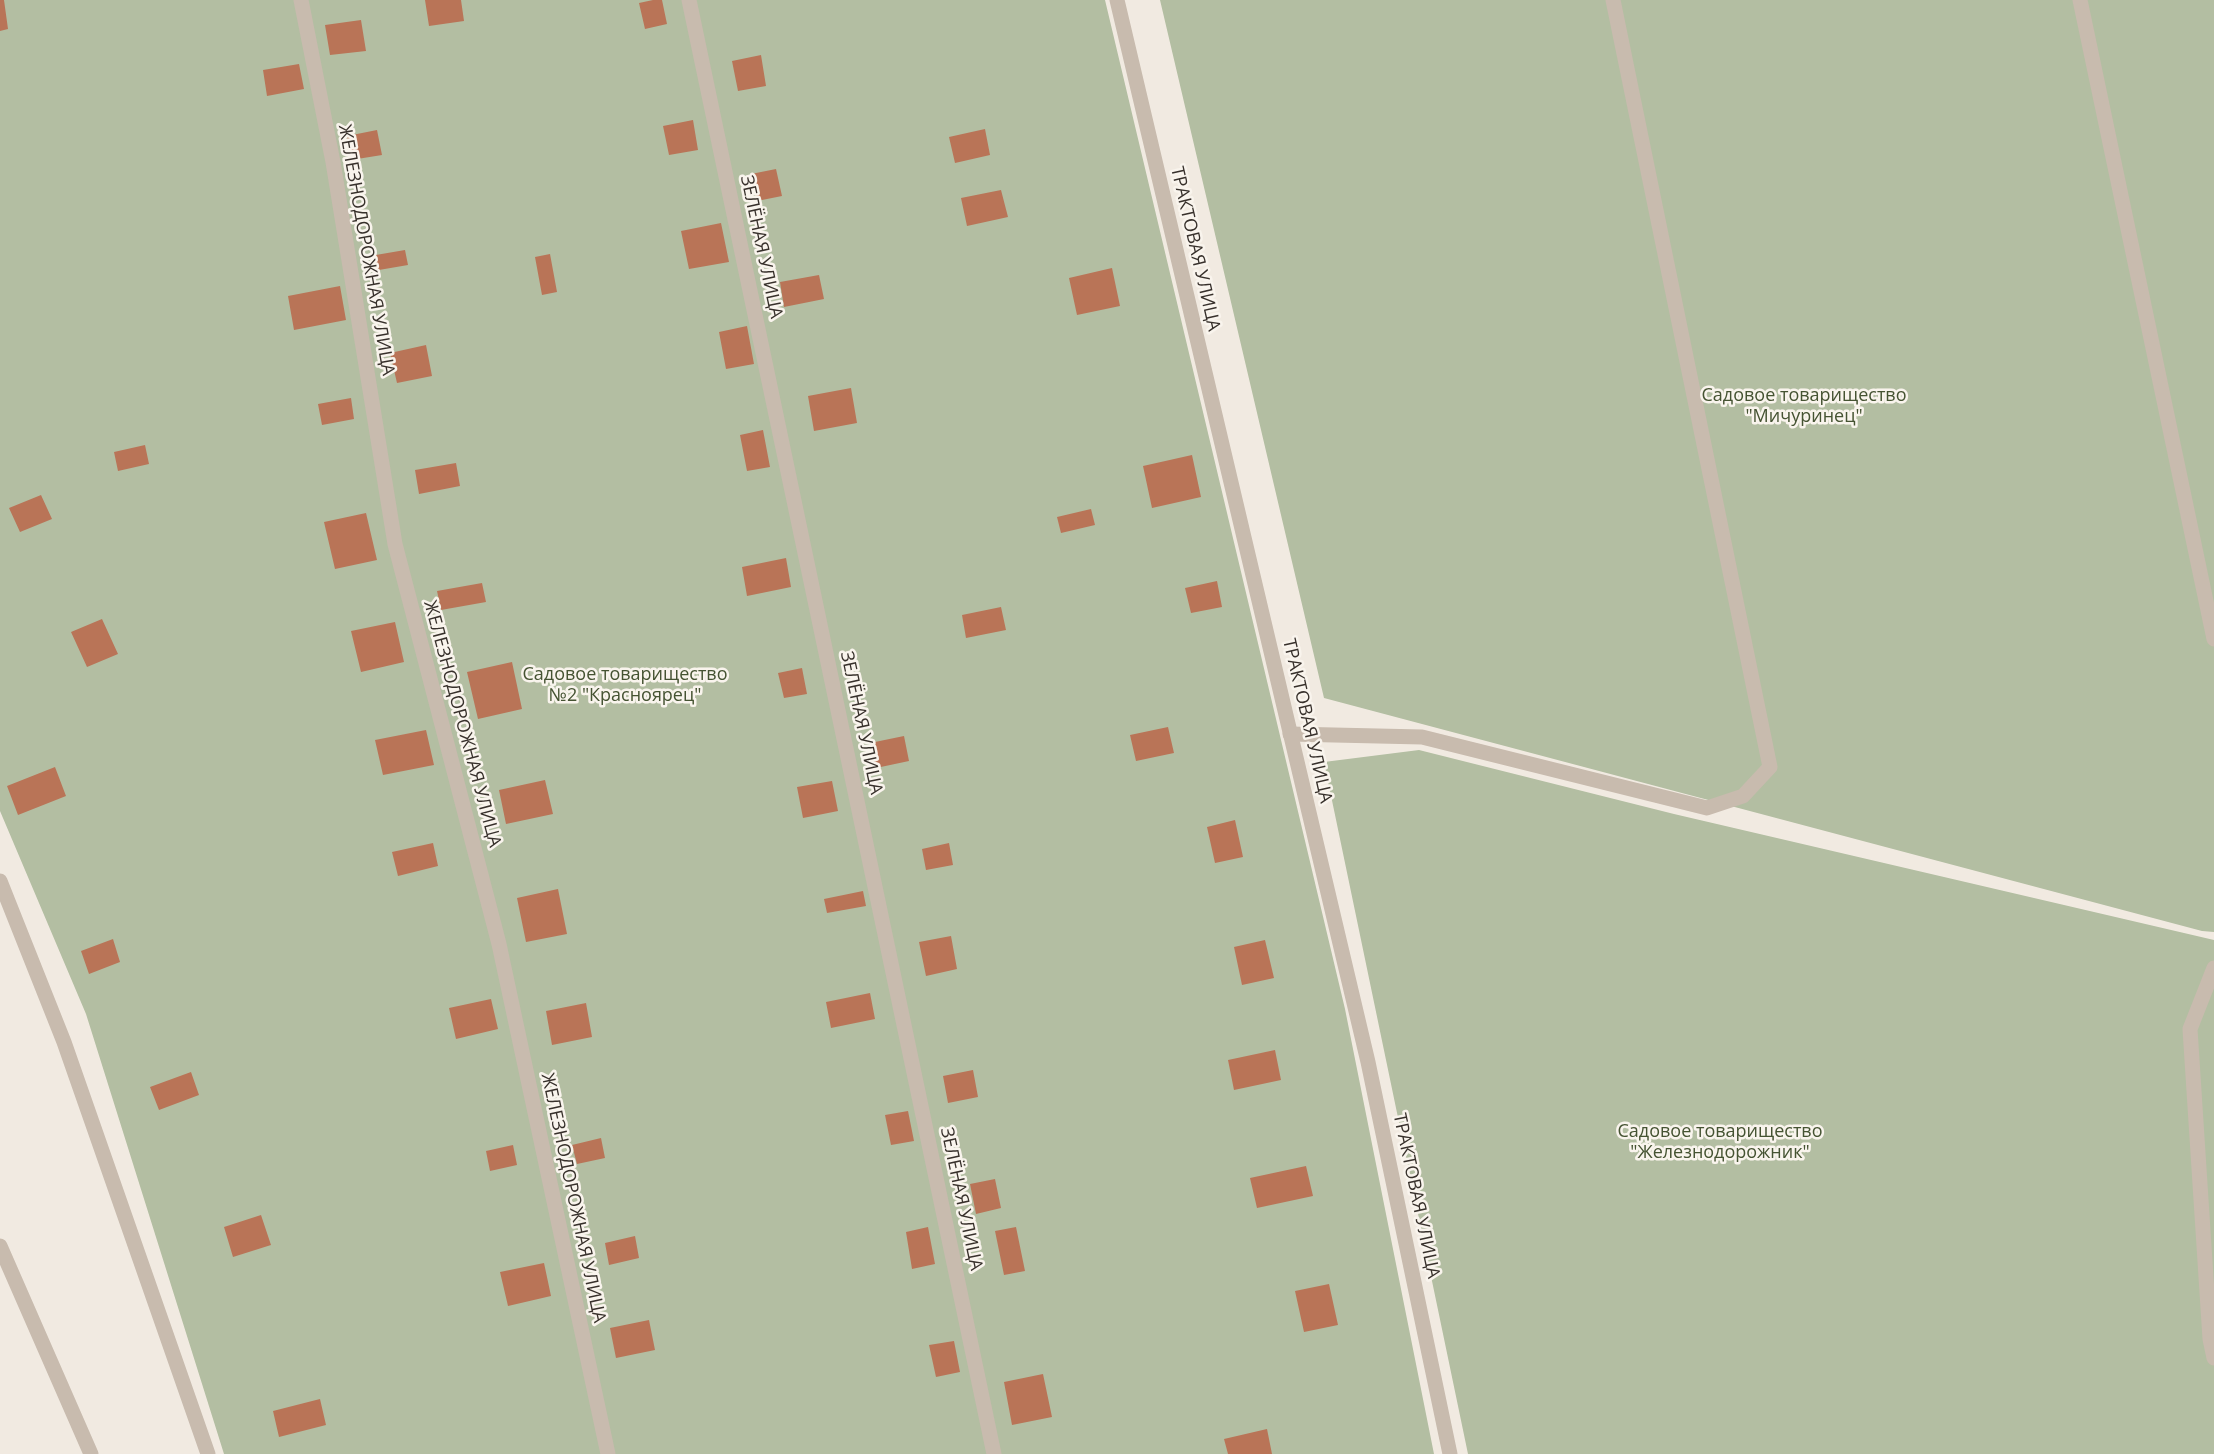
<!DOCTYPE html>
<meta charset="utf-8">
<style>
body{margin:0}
canvas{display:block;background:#f1eae1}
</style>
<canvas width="2214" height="1454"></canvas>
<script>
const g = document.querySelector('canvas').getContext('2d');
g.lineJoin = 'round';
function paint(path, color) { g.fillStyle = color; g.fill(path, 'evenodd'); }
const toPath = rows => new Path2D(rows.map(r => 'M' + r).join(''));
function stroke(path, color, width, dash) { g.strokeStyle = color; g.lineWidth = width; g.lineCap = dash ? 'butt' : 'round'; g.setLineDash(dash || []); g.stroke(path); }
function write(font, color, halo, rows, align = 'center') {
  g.font = font + ' "Open Sans",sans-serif'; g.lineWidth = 5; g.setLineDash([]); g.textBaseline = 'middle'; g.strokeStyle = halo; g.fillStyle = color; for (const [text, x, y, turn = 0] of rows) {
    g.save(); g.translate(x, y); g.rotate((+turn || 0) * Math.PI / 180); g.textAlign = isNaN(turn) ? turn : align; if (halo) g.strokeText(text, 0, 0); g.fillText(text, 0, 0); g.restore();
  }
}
paint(toPath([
 [0,0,1105,0,1345,1009,1434,1454,224,1454,86,1014,0,811],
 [1160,0,2214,0,2214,932,2202,931,1324,698],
 [1419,750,1674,814,2214,940,2214,1454,1468,1454,1324,762]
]), '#b3bea2');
paint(toPath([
 [0,0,4,0,8,29,0,31],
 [425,0,461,0,464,21,429,26],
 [653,0,662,0,667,24,645,29,639,3],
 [361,20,366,51,330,55,325,25],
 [761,55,766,86,738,91,732,61],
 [299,64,304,89,267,96,263,70],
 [693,120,698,150,669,155,663,126],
 [985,129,990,155,955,163,949,137],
 [377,130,382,155,351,160,347,136],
 [776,169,782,196,757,201,751,174],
 [1001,190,1008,217,967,226,961,198],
 [721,223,729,262,689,269,681,231],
 [405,250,408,265,373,271,370,256],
 [550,254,557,292,542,295,535,257],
 [1112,268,1120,306,1077,315,1069,278],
 [819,275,824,299,784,307,780,282],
 [340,286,346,320,294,330,288,296],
 [747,326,754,364,726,369,719,332],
 [426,345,432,376,397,383,390,353],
 [851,388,857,423,814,431,808,396],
 [351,398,354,419,322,425,318,404],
 [763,430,770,467,747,471,740,435],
 [145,445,149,464,118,471,114,452],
 [1192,455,1201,497,1152,508,1143,466],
 [456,463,460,486,419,494,415,470],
 [41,495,52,519,20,532,9,508],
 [1091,509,1095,525,1061,533,1057,517],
 [366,513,377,560,335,569,324,522],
 [786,558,791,587,747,596,742,567],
 [1217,581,1222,607,1191,613,1185,588],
 [482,583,486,602,441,610,437,591],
 [1001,607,1006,630,966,638,962,615],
 [102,619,118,654,87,667,71,632],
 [395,622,404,662,361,672,351,631],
 [512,662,522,709,478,719,467,672],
 [802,668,807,694,784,698,778,673],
 [1168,727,1174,753,1136,761,1130,735],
 [426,730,434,765,383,775,375,740],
 [904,736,909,761,876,768,870,743],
 [55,767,66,796,18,815,7,786],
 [545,780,553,814,506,824,499,790],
 [832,781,838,811,803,818,797,787],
 [1235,820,1243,857,1215,863,1207,827],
 [433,843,438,866,398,876,392,852],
 [949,843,953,865,926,870,922,849],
 [558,889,567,934,526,942,517,898],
 [863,891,866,906,827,913,824,899],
 [951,936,957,969,926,976,919,942],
 [113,939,120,962,89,974,81,951],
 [1265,940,1274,978,1242,985,1234,947],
 [870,993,875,1019,831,1028,826,1002],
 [491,999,498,1029,456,1039,449,1008],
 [586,1003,592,1037,552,1045,546,1011],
 [1275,1050,1281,1080,1234,1090,1228,1060],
 [973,1070,978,1097,948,1103,943,1076],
 [191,1072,199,1095,159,1110,150,1087],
 [908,1111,914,1141,891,1145,885,1115],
 [601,1138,605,1158,577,1164,572,1145],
 [513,1145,517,1165,490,1171,486,1151],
 [1306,1166,1313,1196,1257,1208,1250,1178],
 [995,1179,1001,1208,976,1214,970,1184],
 [261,1215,271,1245,233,1257,224,1227],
 [928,1227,935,1264,912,1269,906,1232],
 [1016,1227,1025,1271,1004,1275,995,1231],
 [635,1236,639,1258,609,1265,605,1243],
 [544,1263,551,1296,508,1306,500,1272],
 [1329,1284,1338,1325,1304,1332,1295,1291],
 [649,1320,655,1350,616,1358,610,1328],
 [954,1341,960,1372,936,1377,929,1345],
 [1043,1374,1052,1417,1012,1425,1004,1382],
 [320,1399,326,1425,279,1437,273,1411],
 [1267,1429,1272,1454,1228,1454,1224,1439]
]), '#b97457');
stroke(toPath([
 [2080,0,2214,639],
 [1290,734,1422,737,1707,808,1743,796,1770,767,1613,0],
 [0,881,64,1042,208,1454],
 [2214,968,2190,1029,2210,1339,2214,1358],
 [0,1246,91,1454]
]), '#c8bbae', 15);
stroke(toPath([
 [301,0,333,162,395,544,499,944,608,1454],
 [689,0,994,1454],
 [1117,0,1368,1062,1450,1454]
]), '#c8bbae', 15);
write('18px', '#37302b', '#f9f4ed', [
 ["ЗЕЛЁНАЯ УЛИЦА",761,247,78],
 ["ТРАКТОВАЯ УЛИЦА",1195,249,77],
 ["ЖЕЛЕЗНОДОРОЖНАЯ УЛИЦА",366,250,80],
 ["ТРАКТОВАЯ УЛИЦА",1307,721,77],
 ["ЗЕЛЁНАЯ УЛИЦА",861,723,78],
 ["ЖЕЛЕЗНОДОРОЖНАЯ УЛИЦА",462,724,75],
 ["ТРАКТОВАЯ УЛИЦА",1416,1196,78],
 ["ЖЕЛЕЗНОДОРОЖНАЯ УЛИЦА",573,1198,78],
 ["ЗЕЛЁНАЯ УЛИЦА",961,1199,78]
]);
write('18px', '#455332', '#f9f4ed', [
 ["Садовое товарищество",1804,396],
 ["\"Мичуринец\"",1804,417],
 ["Садовое товарищество",625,675],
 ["№2 \"Красноярец\"",625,696],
 ["Садовое товарищество",1720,1132],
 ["\"Железнодорожник\"",1720,1153]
]);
</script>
